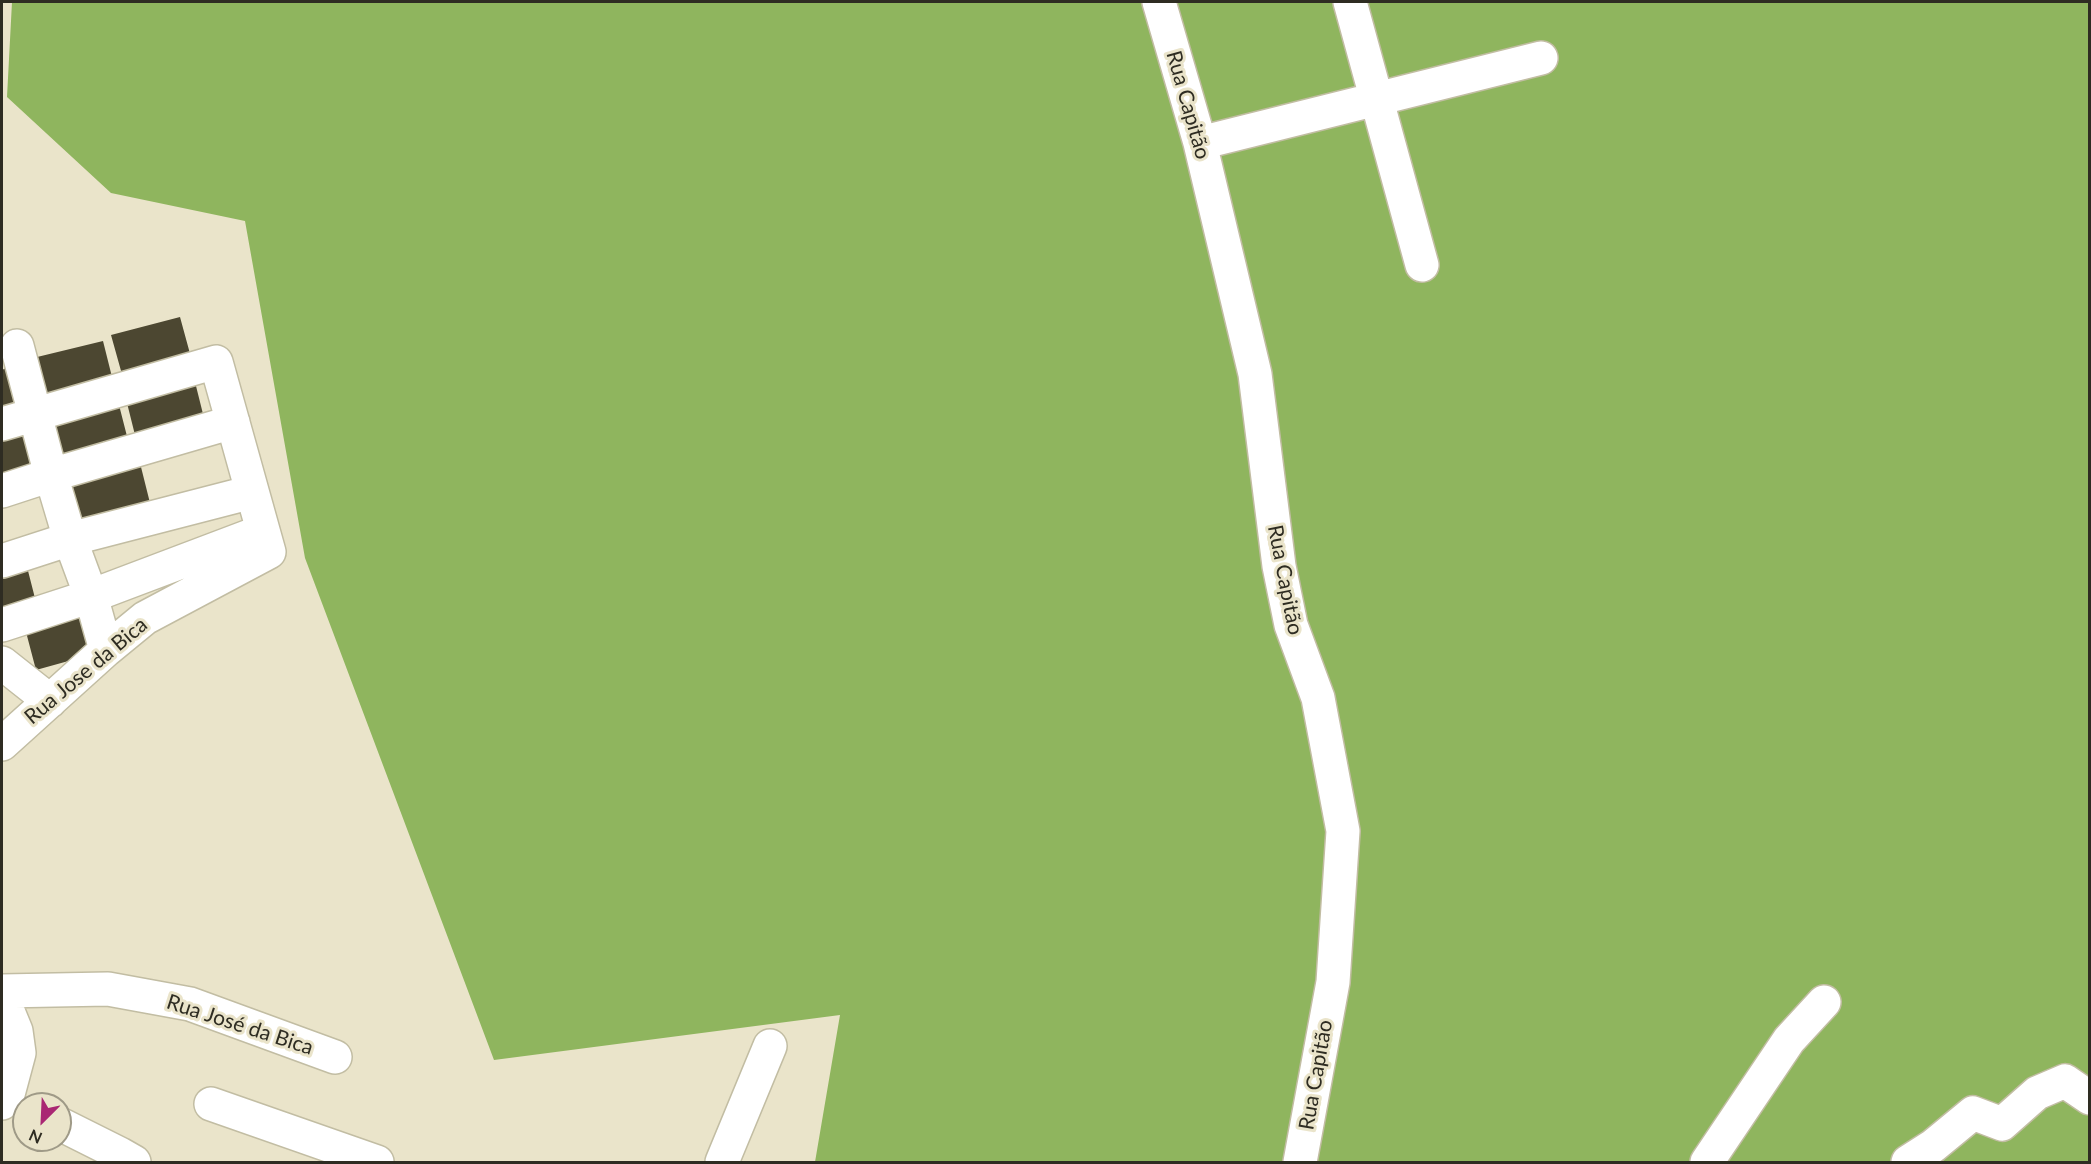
<!DOCTYPE html>
<meta charset="utf-8">
<style>
body{margin:0}
#map{position:relative;width:2091px;height:1164px;overflow:hidden;background:#eae4ca;font-family:Lato,sans-serif}
canvas{display:block}
.frame{position:absolute;inset:0;border:3px solid #2e2c22;pointer-events:none}
.north{position:absolute;left:12px;top:1092px;width:60px;height:60px;box-sizing:border-box;background:#eae4ca;border:2px solid #9f9a87;border-radius:50%;rotate:204deg;font-size:16px;font-weight:700;line-height:24px;text-align:center;color:#2e2c22}
.north::after{content:'';display:block;margin:auto;width:21px;height:27px;background:#a92773;clip-path:polygon(50% 0,100% 100%,50% 72%,0 100%)}
</style>
<div id="map">
<canvas width="2091" height="1164"></canvas>
<div class="frame"></div>
<div class="north">N</div>
</div>
<script>
const g = document.querySelector('canvas').getContext('2d');
g.lineJoin = 'round';
function paint(path, color) { g.fillStyle = color; g.fill(path, 'evenodd'); }
const toPath = rows => new Path2D(rows.map(r => 'M' + r).join(''));
function stroke(path, color, width, dash) { g.strokeStyle = color; g.lineWidth = width; g.lineCap = dash ? 'butt' : 'round'; g.setLineDash(dash || []); g.stroke(path); }
function write(font, color, halo, rows, align = 'center') {
  g.font = font + ' Lato,sans-serif'; g.lineWidth = 6; g.setLineDash([]); g.textBaseline = 'middle'; g.strokeStyle = halo; g.fillStyle = color; for (const [text, x, y, turn = 0] of rows) {
    g.save(); g.translate(x, y); g.rotate((+turn || 0) * Math.PI / 180); g.textAlign = isNaN(turn) ? turn : align; if (halo) g.strokeText(text, 0, 0); g.fillText(text, 0, 0); g.restore();
  }
}
paint(toPath([
 [12,2,2089,2,2089,1162,815,1162,840,1015,494,1060,305,558,245,221,111,193,7,97]
]), '#8fb55e');
paint(toPath([
 [180,317,192,361,123,378,111,335],
 [103,341,114,385,44,402,33,358],
 [6,368,17,412,2,416,2,370],
 [195,382,206,426,137,443,126,399],
 [119,405,130,448,61,465,49,422],
 [24,428,36,472,2,480,2,434],
 [141,467,152,511,83,528,71,484],
 [26,563,37,606,2,615,2,569],
 [79,617,90,655,36,670,26,632]
]), '#4c4731');
const minor = toPath([
 [1159,2,1200,143,1255,374,1279,566,1291,625,1318,698,1343,831,1333,982,1300,1162],
 [1350,2,1422,265],
 [1200,143,1541,58],
 [17,346,51,475,70,539,91,596,106,650],
 [2,424,216,362,269,552,145,618,106,650,2,744],
 [2,491,51,475,233,422],
 [2,561,70,539,252,492],
 [2,625,91,596,263,531],
 [2,663,50,701],
 [2,991,108,989,190,1004,335,1057],
 [2,1002,7,1009,16,1031,19,1053,7,1098,2,1103],
 [211,1104,377,1162],
 [60,1124,120,1154,134,1162],
 [722,1162,770,1046],
 [1707,1162,1789,1040,1824,1002],
 [1908,1162,1933,1146,1973,1113,2002,1124,2037,1093,2065,1081,2090,1098]
]);
stroke(minor, '#c2bda3', 36);
stroke(minor, '#fff', 33);
write('21px', '#2e2c22', '#eae4ca', [
 ["Rua Capitão",1188,105,74],
 ["Rua Capitão",1285,580,79],
 ["Rua Jose da Bica",86,671,-40],
 ["Rua José da Bica",240,1025,18],
 ["Rua Capitão",1316,1075,-80]
]);
</script>
